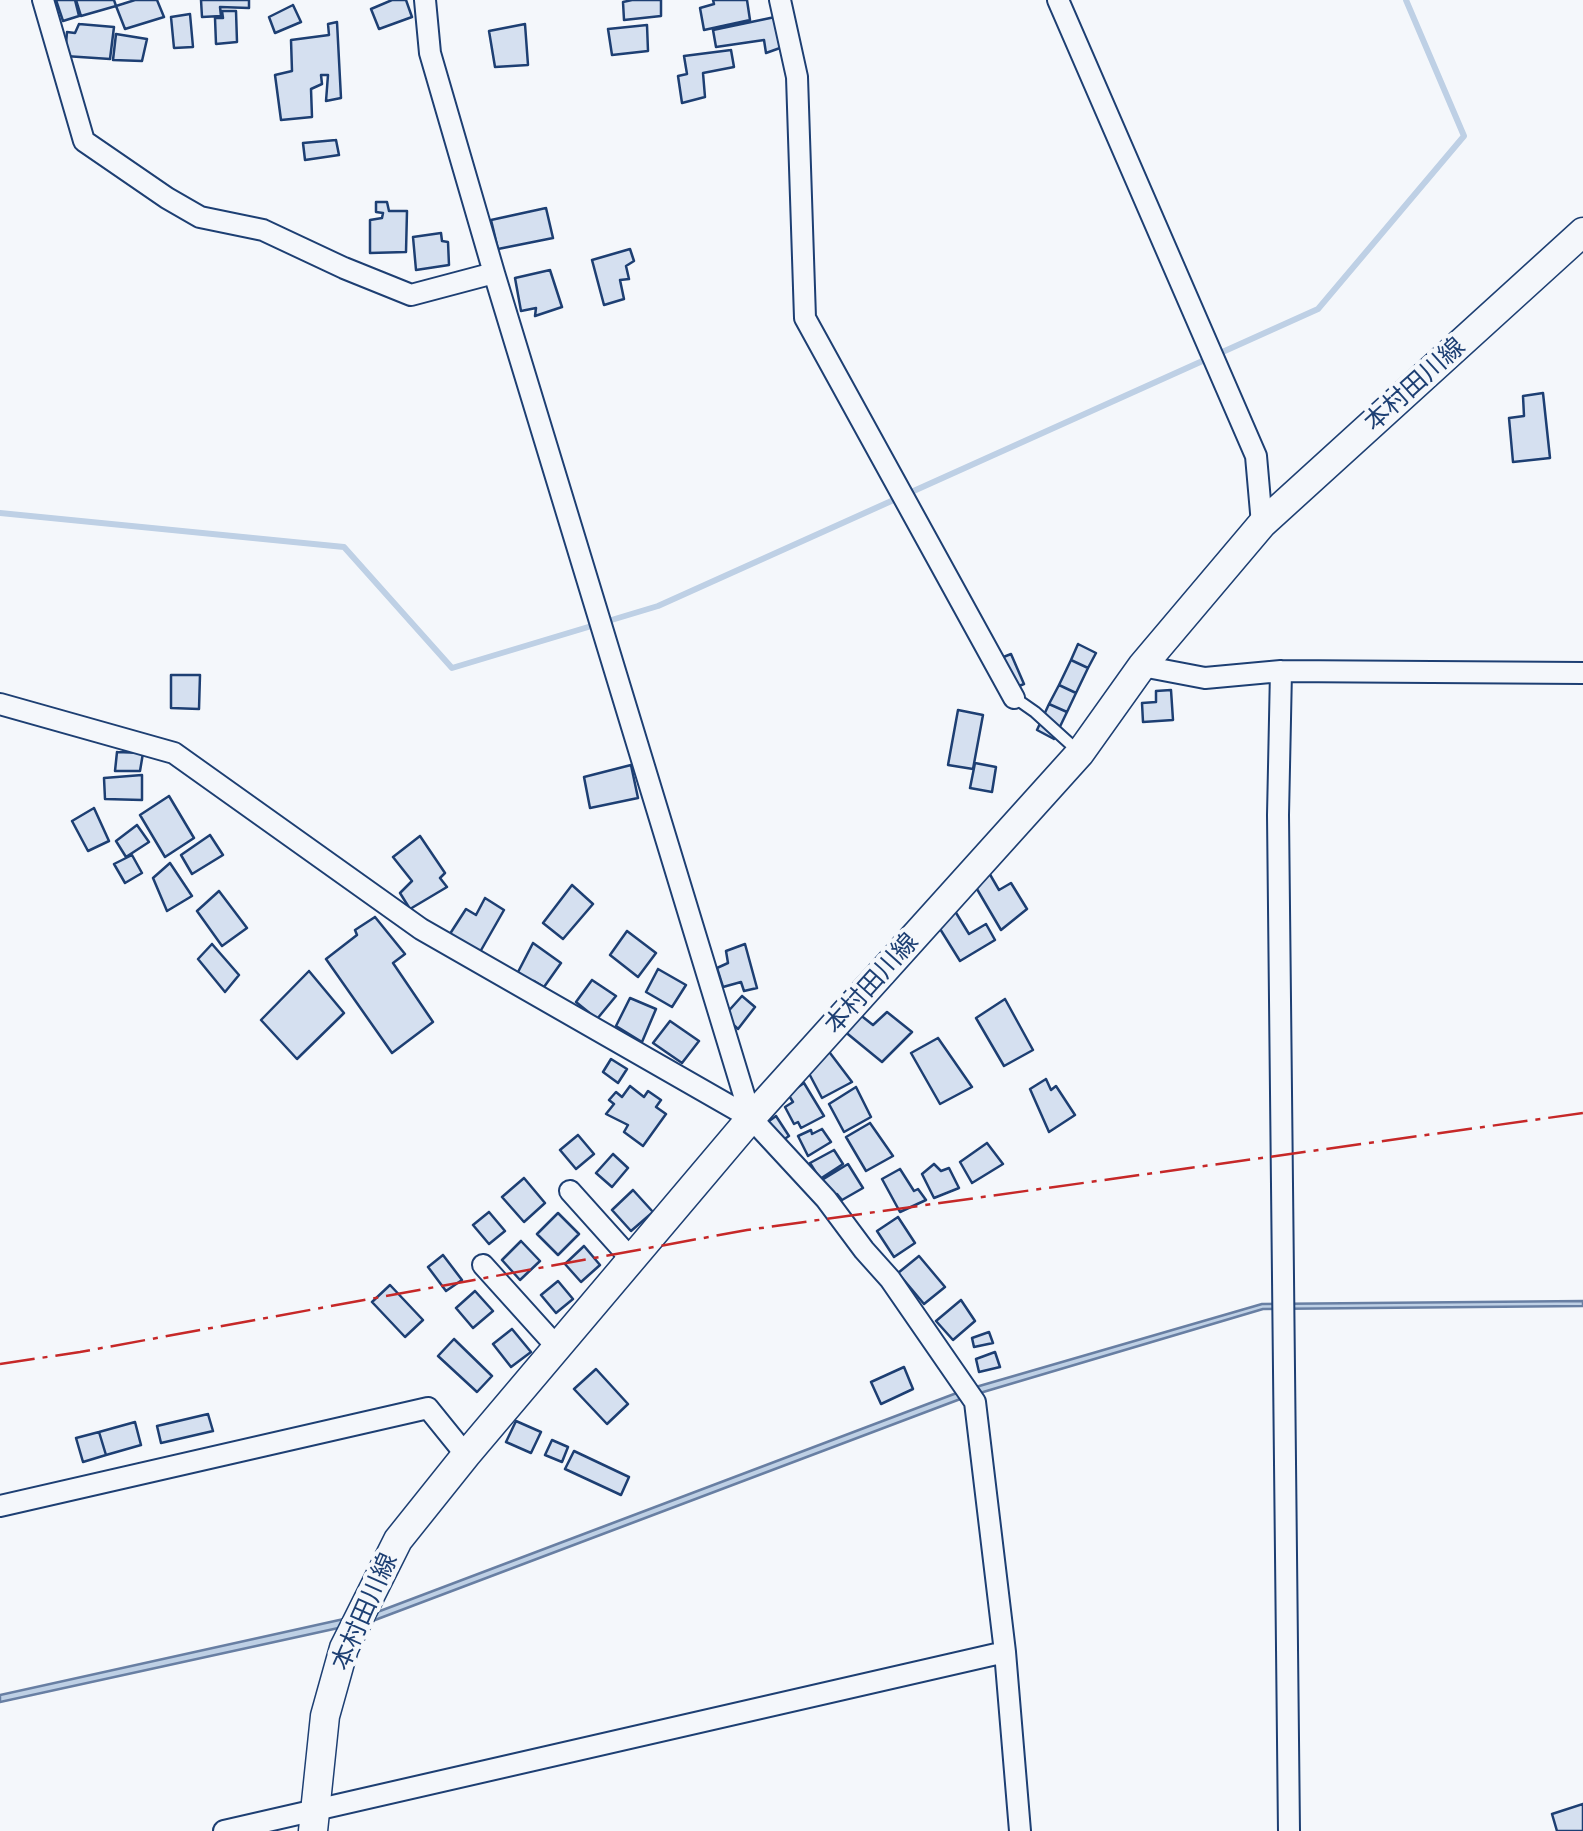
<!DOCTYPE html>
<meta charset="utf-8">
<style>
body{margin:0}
canvas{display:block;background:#f4f7fb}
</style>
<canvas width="1583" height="1831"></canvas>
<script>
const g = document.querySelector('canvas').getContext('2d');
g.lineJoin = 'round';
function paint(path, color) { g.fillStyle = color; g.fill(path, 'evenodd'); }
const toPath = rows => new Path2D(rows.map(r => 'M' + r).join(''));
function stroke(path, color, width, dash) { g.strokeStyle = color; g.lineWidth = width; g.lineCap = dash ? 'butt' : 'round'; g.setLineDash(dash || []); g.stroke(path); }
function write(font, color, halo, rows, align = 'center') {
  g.font = font + ' Literata,"Noto Sans JP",serif'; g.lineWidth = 8; g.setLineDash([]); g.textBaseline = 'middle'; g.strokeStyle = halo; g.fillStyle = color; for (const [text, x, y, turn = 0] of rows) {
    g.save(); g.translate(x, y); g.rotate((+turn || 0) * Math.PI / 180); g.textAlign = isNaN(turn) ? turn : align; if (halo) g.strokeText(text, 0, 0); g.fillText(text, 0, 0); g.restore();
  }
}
const water = toPath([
 [1583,1301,1583,1306,1263,1309,963,1398,375,1620,0,1702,0,1695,380,1611,962,1391,1262,1304,1583,1301]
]);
paint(water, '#bed0e5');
stroke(water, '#687fa3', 2.5);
stroke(toPath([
 [0,513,344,547,452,668,658,606,1318,309,1464,136,1406,0]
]), '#bed0e5', 6);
const building = toPath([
 [56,0,75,0,79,16,63,21,56,0],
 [76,0,114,0,116,6,81,16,76,0],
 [135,0,157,0,164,17,125,29,116,6,135,0],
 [201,0,249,0,249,8,220,7,221,16,202,17,201,0],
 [392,0,406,0,412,17,379,29,371,9,392,0],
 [632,0,661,0,661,16,624,20,623,2,632,0],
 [713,0,747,0,750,20,704,30,700,8,714,4,713,0],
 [293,5,301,22,275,33,269,17,293,5],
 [222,11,236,11,237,42,216,44,215,18,223,18,222,11],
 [190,14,193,47,174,48,171,17,190,14],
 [775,17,780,48,766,53,764,40,716,47,713,30,775,17],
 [337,22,341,98,326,101,328,75,321,75,322,84,311,89,312,117,281,120,275,75,292,71,291,40,329,35,328,24,337,22],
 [79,24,114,27,110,59,65,56,67,32,75,33,79,24],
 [525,24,528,65,495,67,489,31,525,24],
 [647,25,648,51,612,55,608,29,647,25],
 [116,34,147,39,142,61,113,60,116,34],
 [731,50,734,67,703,73,705,97,682,103,678,76,687,74,684,56,731,50],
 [336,140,339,155,305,160,303,143,336,140],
 [376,202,387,202,389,211,407,211,406,252,370,253,370,220,382,218,383,213,376,212,376,202],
 [546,208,553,238,498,249,491,220,546,208],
 [441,233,442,241,448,242,449,265,416,270,413,237,441,233],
 [630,249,634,261,626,266,629,279,620,280,624,299,604,305,592,260,630,249],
 [550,270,562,307,535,316,536,308,521,311,515,278,550,270],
 [1543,393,1550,458,1513,462,1509,418,1524,416,1523,396,1543,393],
 [1078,644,1096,653,1088,668,1071,660,1078,644],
 [1011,654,1024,684,1004,692,991,662,1011,654],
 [1071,660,1088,668,1076,693,1059,685,1071,660],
 [171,675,200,675,199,709,171,708,171,675],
 [1059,685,1076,693,1067,712,1049,704,1059,685],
 [1171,690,1173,720,1143,722,1142,703,1156,702,1156,691,1171,690],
 [1049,704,1067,712,1054,739,1037,730,1049,704],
 [958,710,983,715,973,769,948,765,958,710],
 [117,752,143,753,140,771,115,771,117,752],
 [975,763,996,767,992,792,970,788,975,763],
 [631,765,638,798,590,808,584,777,631,765],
 [142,775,142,800,105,799,104,778,142,775],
 [169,796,194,838,165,857,140,815,169,796],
 [94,808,109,841,88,851,72,821,94,808],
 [137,825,149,842,126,857,116,841,137,825],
 [210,835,223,855,192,874,181,855,210,835],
 [420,836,445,873,440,878,447,887,410,909,400,893,412,881,393,857,420,836],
 [132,855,142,873,125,883,114,864,132,855],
 [981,859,999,890,1011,883,1027,909,1001,930,967,872,981,859],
 [170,863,192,896,167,911,153,878,170,863],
 [572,885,593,904,563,939,543,923,572,885],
 [219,891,247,928,222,946,197,911,219,891],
 [485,898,504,910,476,959,446,940,466,909,476,915,485,898],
 [950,903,969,934,986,924,995,940,960,961,932,916,950,903],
 [375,917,405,954,393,963,433,1022,392,1053,326,959,357,935,355,930,375,917],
 [627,931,656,953,638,977,610,955,627,931],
 [533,943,561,963,544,987,534,981,528,983,517,974,533,943],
 [212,944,239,975,225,992,198,959,212,944],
 [745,944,757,988,744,991,741,982,723,987,717,968,728,963,726,951,745,944],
 [658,969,686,985,672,1007,646,992,658,969],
 [309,971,344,1013,297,1059,261,1020,309,971],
 [592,980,616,996,597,1019,576,1002,592,980],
 [742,996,755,1007,738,1029,724,1016,742,996],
 [630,998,656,1009,642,1042,616,1026,630,998],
 [1005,999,1033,1050,1004,1066,976,1018,1005,999],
 [854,1010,873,1025,887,1012,912,1032,882,1062,838,1026,854,1010],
 [670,1021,699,1041,682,1063,653,1043,670,1021],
 [938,1038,972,1087,940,1104,911,1053,938,1038],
 [827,1049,852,1082,822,1098,804,1064,827,1049],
 [611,1059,627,1069,618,1083,603,1072,611,1059],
 [1046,1079,1051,1090,1056,1086,1075,1115,1049,1132,1030,1089,1046,1079],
 [804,1083,824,1116,801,1128,798,1122,794,1124,785,1107,793,1102,788,1094,804,1083],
 [630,1086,644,1097,648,1091,661,1100,656,1107,666,1114,643,1146,624,1132,628,1125,606,1114,614,1104,609,1100,616,1092,622,1097,630,1086],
 [856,1087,871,1117,844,1132,829,1104,856,1087],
 [776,1116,789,1136,777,1144,765,1124,776,1116],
 [870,1123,893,1156,866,1171,846,1137,870,1123],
 [822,1129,831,1142,808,1156,798,1136,811,1130,812,1134,822,1129],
 [578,1135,594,1154,576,1169,560,1150,578,1135],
 [987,1143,1003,1164,972,1183,960,1162,987,1143],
 [834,1150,843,1164,820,1179,810,1163,834,1150],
 [613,1154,628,1168,612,1187,596,1173,613,1154],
 [848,1164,863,1188,842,1200,837,1194,826,1199,817,1183,848,1164],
 [934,1164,941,1171,949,1168,959,1188,934,1198,922,1174,934,1164],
 [900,1169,914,1191,918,1189,926,1200,900,1212,882,1179,900,1169],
 [524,1178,545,1203,524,1222,502,1197,524,1178],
 [633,1190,653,1212,631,1231,612,1210,633,1190],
 [489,1212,505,1231,489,1244,473,1225,489,1212],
 [558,1213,579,1234,558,1255,537,1234,558,1213],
 [898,1217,915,1243,894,1257,877,1231,898,1217],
 [521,1241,540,1261,520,1280,502,1260,521,1241],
 [584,1246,600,1265,581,1282,565,1264,584,1246],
 [443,1255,462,1280,446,1291,428,1267,443,1255],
 [919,1256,945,1287,924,1304,898,1273,919,1256],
 [558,1281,573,1299,556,1313,541,1295,558,1281],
 [390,1285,423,1320,405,1337,372,1302,390,1285],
 [475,1291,493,1311,473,1328,456,1308,475,1291],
 [961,1300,975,1321,953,1340,936,1321,961,1300],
 [512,1329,531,1352,511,1367,493,1344,512,1329],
 [989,1332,993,1343,974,1347,972,1338,989,1332],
 [454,1339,492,1376,477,1392,438,1356,454,1339],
 [995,1352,1000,1367,979,1372,976,1359,995,1352],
 [904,1367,913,1389,881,1404,871,1382,904,1367],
 [596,1369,628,1404,607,1424,574,1389,596,1369],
 [208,1414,213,1431,161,1443,157,1426,208,1414],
 [516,1421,541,1432,531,1453,506,1442,516,1421],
 [135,1422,141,1445,106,1455,99,1432,135,1422],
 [99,1432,106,1455,83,1462,76,1438,99,1432],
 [552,1440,568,1447,562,1462,545,1455,552,1440],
 [574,1451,629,1477,621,1495,565,1469,574,1451],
 [1583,1804,1583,1831,1557,1831,1552,1814,1583,1804]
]);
paint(building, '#d5e0f0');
stroke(building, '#1d3f73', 2.5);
const service = toPath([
 [1015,698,1035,712,1078,751]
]);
const minor = toPath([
 [43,0,84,141,167,198,200,217,263,230,344,268,411,295,494,273],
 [425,0,430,53,494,273,751,1118],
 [780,0,797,77,805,318,1014,698],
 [1058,0,1256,456,1262,524],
 [1142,666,1205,678,1281,671,1583,673],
 [1281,671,1278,815,1289,1831],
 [0,704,174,753,421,929,751,1118,826,1199,864,1250,890,1279,975,1402,1005,1652,1020,1831],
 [570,1191,631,1259],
 [483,1265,557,1347],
 [0,1506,428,1408,466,1455],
 [224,1831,1005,1652]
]);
const secondary = toPath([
 [313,1831,325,1716,344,1648,398,1540,466,1455,751,1118,1080,753,1142,666,1262,524,1583,232]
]);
stroke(service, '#1d3f73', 14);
stroke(minor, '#1d3f73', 24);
stroke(secondary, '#1d3f73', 31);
stroke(service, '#f4f7fb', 10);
stroke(minor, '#f4f7fb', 20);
stroke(secondary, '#f4f7fb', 28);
stroke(toPath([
 [0,1364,80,1352,747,1230,1583,1113]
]), '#c62828', 2.5, [35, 8, 5, 8]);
write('25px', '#1d3f73', '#f4f7fb', [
 ["本村田川線",1415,385,-42],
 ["本村田川線",872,984,-48],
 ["本村田川線",365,1612,-66]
]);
</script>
